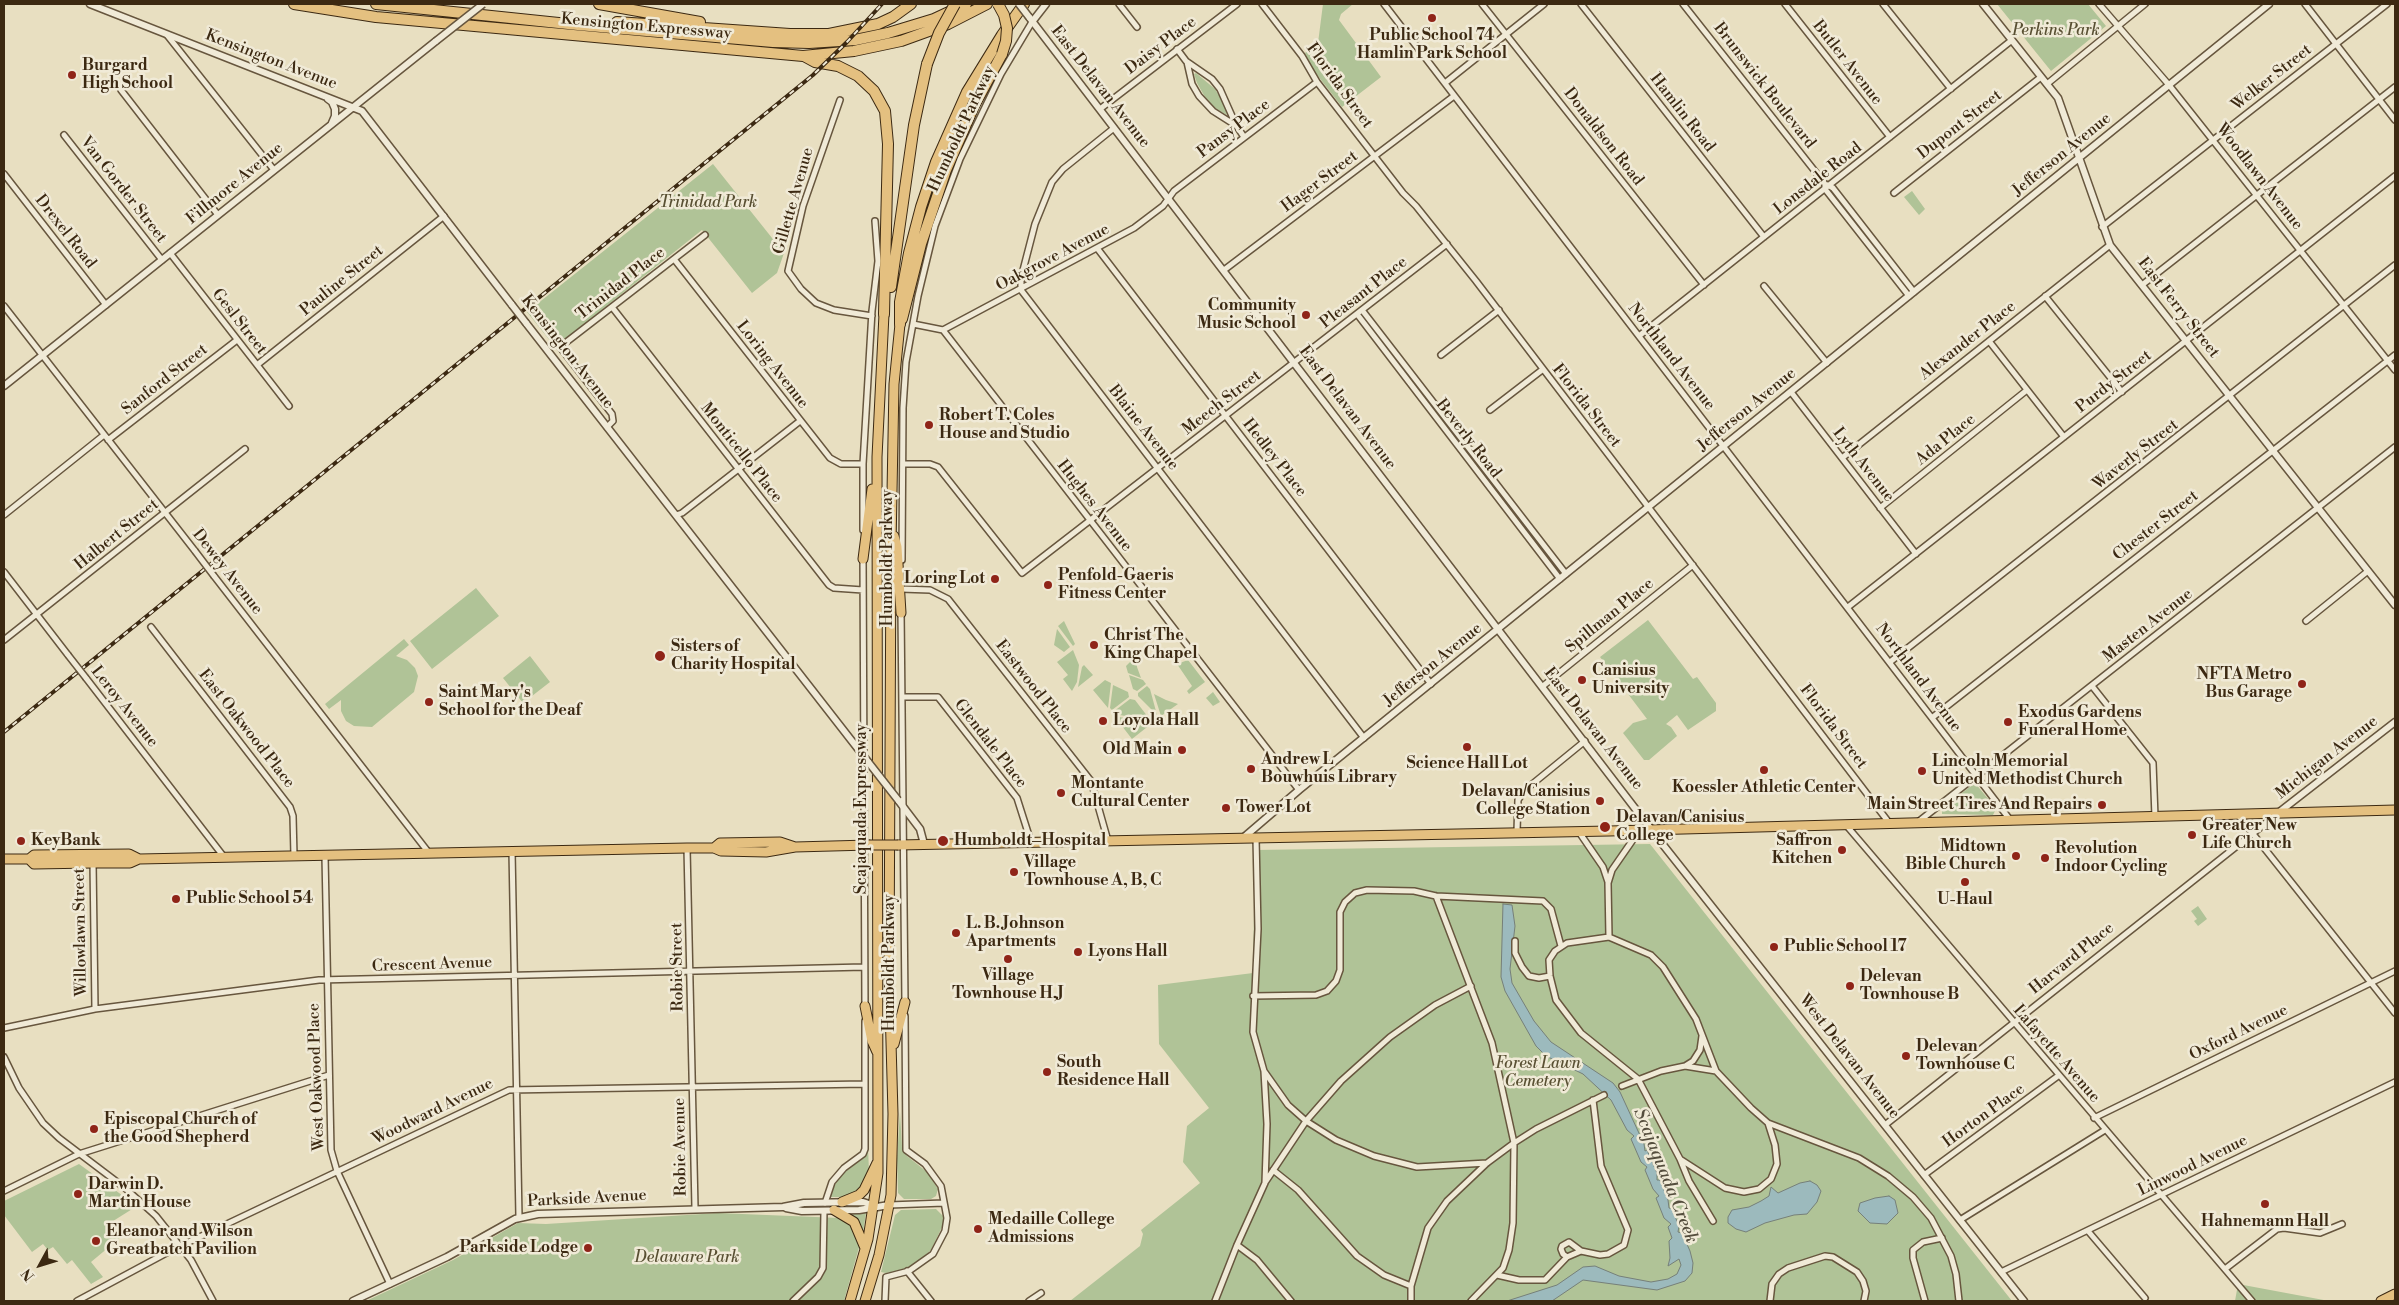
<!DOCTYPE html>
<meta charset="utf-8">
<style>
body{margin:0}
#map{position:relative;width:2399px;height:1305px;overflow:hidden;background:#e8dfc1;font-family:"Libre Bodoni",serif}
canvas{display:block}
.frame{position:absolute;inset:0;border:5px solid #3c2912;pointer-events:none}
.north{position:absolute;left:15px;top:1240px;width:50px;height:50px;-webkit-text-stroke:4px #f0ead7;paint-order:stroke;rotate:231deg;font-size:14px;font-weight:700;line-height:20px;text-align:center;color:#3c2912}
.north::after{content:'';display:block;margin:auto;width:18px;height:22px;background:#3c2912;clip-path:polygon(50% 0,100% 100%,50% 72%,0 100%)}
</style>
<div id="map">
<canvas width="2399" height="1305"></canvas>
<div class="frame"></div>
<div class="north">N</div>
</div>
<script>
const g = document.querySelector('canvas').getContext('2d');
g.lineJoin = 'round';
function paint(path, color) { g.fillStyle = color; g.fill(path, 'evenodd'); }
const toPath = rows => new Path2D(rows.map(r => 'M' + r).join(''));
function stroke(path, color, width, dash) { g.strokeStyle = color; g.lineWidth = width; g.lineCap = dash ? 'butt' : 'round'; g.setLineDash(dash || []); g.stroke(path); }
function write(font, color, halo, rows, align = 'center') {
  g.font = font + ' "Libre Bodoni",serif'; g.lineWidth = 5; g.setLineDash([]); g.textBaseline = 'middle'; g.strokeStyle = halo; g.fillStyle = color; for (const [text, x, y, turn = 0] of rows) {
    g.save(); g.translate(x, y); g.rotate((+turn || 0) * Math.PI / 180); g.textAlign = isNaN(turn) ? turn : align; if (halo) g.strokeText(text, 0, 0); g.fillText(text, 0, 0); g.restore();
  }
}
paint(toPath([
 [1323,4,1353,4,1341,14,1339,20,1381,77,1342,107,1311,67,1305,53,1318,43],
 [1997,4,2088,4,2106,26,2051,71],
 [1196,73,1215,89,1225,105,1227,115,1215,108,1205,97,1197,83,1194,74],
 [713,164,784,253,777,273,752,293,702,230,555,347,527,312],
 [1912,191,1925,209,1919,215,1904,197],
 [1840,200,1901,278,1900,279,1838,202],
 [1369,322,1426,397,1426,399,1367,323],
 [1433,406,1490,480,1490,482,1431,407],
 [1495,489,1497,489,1554,566,1553,566],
 [476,588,499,616,432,669,410,641],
 [1648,620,1693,679,1697,677,1716,703,1716,711,1688,730,1677,715,1666,724,1671,727,1677,736,1649,760,1644,760,1623,733,1633,723,1647,719,1600,657],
 [1064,621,1075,644,1073,646,1058,626],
 [1057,629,1070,647,1064,652,1054,645],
 [404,639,409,645,396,656,407,660,415,668,418,676,414,692,372,727,354,726,346,721,341,711,341,700,329,709,325,704],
 [1073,650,1079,665,1077,682,1072,691,1063,679,1068,675,1057,662],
 [530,656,550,682,523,703,503,678],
 [1136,656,1137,667,1141,678,1128,673,1126,666],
 [1188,660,1205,682,1189,694,1187,691,1192,686,1177,664],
 [1084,665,1093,675,1078,687,1082,667],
 [1129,675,1143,680,1146,684,1137,691,1133,689],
 [1105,680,1111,683,1108,708,1093,690],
 [1113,685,1128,692,1129,697,1112,710,1110,708],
 [1147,686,1150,689,1157,715,1138,696,1138,693],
 [1213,692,1220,702,1213,706,1206,698],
 [1154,694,1166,700,1178,704,1161,716],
 [1130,699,1135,700,1151,721,1115,714,1113,712],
 [1115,717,1115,716,1151,724,1132,739],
 [1975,783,1994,806,1995,811,1993,815,1942,814,1942,808],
 [1650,844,2012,1301,1070,1301,1140,1246,1143,1234,1141,1230,1200,1183,1183,1162,1187,1126,1209,1108,1159,1044,1158,985,1253,973,1255,850],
 [2198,906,2207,919,2198,926,2194,921,2197,919,2191,911],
 [900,1112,902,1148,907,1156,927,1172,938,1189,936,1196,931,1199,904,1199,898,1193,897,1158],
 [868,1147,869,1172,866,1184,855,1193,844,1197,830,1197,832,1190,840,1176,863,1158],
 [79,1164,137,1206,110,1223,121,1237,91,1262,103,1277,91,1284,72,1260,67,1264,53,1247,48,1250,43,1244,32,1252,4,1215,4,1201],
 [936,1209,943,1216,943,1225,931,1250,919,1261,905,1269,886,1273,881,1272,895,1215,901,1210],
 [718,1213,840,1218,849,1222,860,1244,844,1301,366,1301,453,1260,518,1223,546,1224],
 [845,1213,866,1213,863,1233],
 [2238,1284,2329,1301,2235,1301]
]), '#b0c397');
const water = toPath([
 [1503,904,1512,905,1515,926,1510,969,1512,983,1534,1021,1551,1042,1613,1083,1620,1092,1644,1144,1645,1151,1647,1150,1657,1173,1657,1180,1660,1180,1668,1200,1669,1208,1672,1209,1679,1226,1678,1232,1682,1233,1690,1251,1693,1263,1692,1273,1685,1281,1657,1290,1583,1280,1552,1301,1507,1301,1557,1285,1583,1267,1595,1266,1619,1276,1651,1282,1668,1279,1677,1274,1681,1265,1679,1259,1668,1266,1670,1258,1669,1241,1672,1238,1668,1227,1671,1224,1664,1218,1656,1198,1659,1196,1653,1189,1645,1170,1647,1167,1641,1162,1631,1139,1634,1136,1627,1130,1611,1100,1583,1074,1546,1056,1536,1046,1505,991,1501,977,1503,904],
 [1810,1181,1817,1185,1821,1191,1817,1202,1807,1214,1794,1215,1765,1223,1746,1232,1736,1229,1728,1223,1728,1217,1732,1210,1749,1207,1761,1201,1769,1196,1771,1187,1778,1193,1800,1183,1810,1181],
 [1889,1196,1895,1200,1898,1213,1887,1224,1870,1223,1858,1211,1860,1203,1875,1198,1889,1196]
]);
paint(water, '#9cbabd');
stroke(water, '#768079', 1);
const minor = toPath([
 [1119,4,1137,27],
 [1262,4,1302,56,1317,82,1403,193,1416,206,1476,281,1890,824],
 [1384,4,2011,821],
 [1482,4,1704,285],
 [1581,4,1764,237],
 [1683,4,1825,184,1825,189,1909,296],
 [1785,4,1890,137],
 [1883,4,1951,89],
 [2099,4,2169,85,2395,370],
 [2305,4,2395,120],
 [167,35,274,170],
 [1177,49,1186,61,1212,79,1220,89,1236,125,1244,137],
 [1187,62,1192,84,1199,96,1213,111,1235,125],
 [1445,83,1544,4],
 [2047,84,2145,4],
 [121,90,218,215],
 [840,100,803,206,788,271,801,289,816,303,834,310,872,316],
 [1100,109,1237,4],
 [1114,128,1063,169,1052,182,1035,224,1021,278,1021,290,1364,738],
 [64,135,162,260],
 [4,174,106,305],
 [1828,185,1833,188,1914,292],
 [1894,193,2041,77],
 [2102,227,2387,4],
 [1097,248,1431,684],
 [170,253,289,406],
 [674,259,830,458,841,464,863,464],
 [1224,270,1454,96],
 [2142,285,2395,87],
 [1764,286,1827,363],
 [2045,296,2122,392],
 [4,306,195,551],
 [612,307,829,585,834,588,863,590],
 [1362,310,1566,574],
 [1357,314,1560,579],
 [913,324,943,330],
 [943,330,1299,790],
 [943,330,1134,228,1163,206,1174,191,1317,82],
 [1639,336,2012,40],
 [1989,341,2064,437],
 [1441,355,1499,310],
 [257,365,444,216],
 [1791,392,1916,554],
 [1490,410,1542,370],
 [607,427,613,421,612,414,560,347,705,235],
 [108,440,237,340],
 [1842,458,2110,245],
 [903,464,930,464,938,467,1022,573,1447,244],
 [1880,508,2027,390],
 [4,515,104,435],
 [676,515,682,513,800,421],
 [863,530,863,464,872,311,878,261,875,221],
 [863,556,865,1008],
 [902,560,903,408,906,362,918,296,935,226,960,159,1001,74,1032,22],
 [4,572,68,655],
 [214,576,429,853],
 [901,589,930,590,948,599,1091,781,1108,841],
 [1848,607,2395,176],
 [901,611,905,1002],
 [2306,621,2368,571],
 [151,627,290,807,293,816,294,856],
 [4,640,245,449],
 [1890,662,2395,265],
 [86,678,224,857],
 [1543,686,1693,565],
 [2092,686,2153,763,2155,817],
 [903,697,938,697,1017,798,1031,842],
 [1933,717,2395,355],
 [2238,815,2395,1013],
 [1918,822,2395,447],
 [1846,825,2252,1301],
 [1517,831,1518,800,1525,790,1585,741],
 [1579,832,1603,867,1608,882],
 [687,848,695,1208],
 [512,851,519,1217],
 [325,856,331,1150,337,1171,390,1284],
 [93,862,95,1009],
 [1436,896,1492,1043,1514,1143,1513,1223,1509,1250,1503,1268,1471,1301],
 [1609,937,1608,883,1612,870,1639,831],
 [1515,941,1515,953,1522,967,1529,976,1539,978,1550,976],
 [1253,996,1316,995,1327,991,1336,981,1340,970,1340,912,1345,902,1355,893,1367,890,1414,891,1436,896,1543,901,1551,909,1561,946],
 [4,1028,95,1009,319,980,864,967],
 [4,1057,19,1088,43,1123,59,1138,125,1188,156,1216,191,1260,213,1301],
 [1685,1066,1693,1061,1700,1050,1702,1036],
 [1264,1071,1288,1105,1306,1121,1336,1140,1374,1156,1417,1167,1487,1163],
 [1622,1086,1661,1071,1685,1066,1716,1071],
 [2094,1118,2395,971],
 [1768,1123,1775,1145,1777,1164,1771,1179,1759,1189,1744,1192,1725,1188,1680,1159,1638,1079,1581,1033,1556,1000,1550,976,1549,960,1555,951,1567,943,1609,937,1651,955,1663,967,1696,1019,1716,1071,1751,1108,1768,1123,1859,1158,1888,1176,1913,1197,1931,1218,1951,1256,1956,1274,1959,1301],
 [1885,1125,2276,815],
 [1680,1159,1689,1181,1713,1221],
 [1273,1170,1298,1190,1357,1256,1384,1275,1411,1286],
 [1924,1175,2058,1076],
 [1266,1181,1306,1121,1341,1081,1390,1037,1435,1005,1471,986],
 [4,1191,79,1154,329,1075],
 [825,1203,832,1182,844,1168,863,1154,865,1149,865,1021],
 [889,1205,944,1203],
 [1960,1220,2105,1130],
 [2088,1231,2145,1298],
 [1237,1245,1257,1260,1291,1301],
 [1581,1251,1567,1257,1563,1254,1561,1249,1562,1246,1569,1242,1581,1251,1600,1255,1608,1254,1624,1245,1628,1230,1601,1166,1593,1100],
 [2225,1269,2277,1229,2284,1228,2320,1233,2342,1224],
 [907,1271,931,1301],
 [2001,1272,2395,1082],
 [1497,1275,1519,1280,1545,1280,1567,1257],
 [77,1301,172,1250,509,1090,865,1084],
 [793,1301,818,1277,823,1268,824,1211],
 [885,1301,886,1277,909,1271,933,1254,945,1231,947,1218,941,1186,925,1164,906,1150,905,1016],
 [1029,1301,1041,1293],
 [1215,1301,1237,1245,1265,1183,1267,1124,1264,1071,1253,1032,1258,929,1256,838],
 [1411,1301,1411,1286,1428,1228,1447,1201,1487,1163,1514,1143,1536,1129,1604,1095],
 [1770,1301,1772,1284,1779,1274,1788,1268,1825,1256,1833,1257,1857,1272,1863,1281,1866,1291,1864,1301],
 [1925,1301,1913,1258,1913,1250,1923,1242,1942,1238]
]);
const tertiary = toPath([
 [90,4,362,111,512,305],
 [1983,4,2058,98,2110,245,2395,605],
 [1029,17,1660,841,2024,1301],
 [1032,22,1046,4],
 [328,99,332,102,335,109,335,116,332,123],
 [526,323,869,763],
 [4,386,436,41],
 [898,800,920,829,924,844],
 [2278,813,2395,722],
 [1243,838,1299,790,2269,4],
 [786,1208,802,1211,859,1210,889,1205],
 [353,1301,447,1257,515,1219,538,1214,783,1207,804,1203,863,1202,875,1206]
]);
const primary = toPath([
 [898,845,1609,831,2395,810],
 [714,848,720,843,780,842,795,847],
 [4,859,29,859,34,855,129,854,139,859],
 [29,859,34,864,93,863,130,863,139,859,687,848,714,848,721,851,766,852,795,847,869,845],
 [2381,1301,2395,1294]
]);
const trunk = toPath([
 [894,536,897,547,901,613],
 [863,559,872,489],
 [865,1006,872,1041,877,1052],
 [894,1044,905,1002],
 [842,1202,859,1195,864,1190,877,1163],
 [834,1210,854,1222,865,1248],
 [850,1301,868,1239,878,1173,877,457,884,314],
 [865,1301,879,1255,891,1195,893,1114,889,970,891,546,894,384,900,324]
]);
const motorway = toPath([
 [294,4,376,17,803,56,854,51,901,41,948,24,987,4],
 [376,4,578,25,773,42,809,43,855,40,888,33,934,19,966,4],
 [599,4,700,22],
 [617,22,790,34,829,34,878,24,893,17,911,4],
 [804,56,815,62,838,66,858,76,874,91,885,111,888,144,884,314],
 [891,287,914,125,927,64],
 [902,319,921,244,946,170,974,106,1002,54],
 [900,324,900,302,909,253,921,207,936,162,967,92,1002,35,1024,4]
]);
stroke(minor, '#67563e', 8);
stroke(tertiary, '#67563e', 9);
stroke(primary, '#3c2912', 11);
stroke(trunk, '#3c2912', 11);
stroke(motorway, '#3c2912', 12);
stroke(minor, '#f0ead7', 5);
stroke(tertiary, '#f0ead7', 6);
stroke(primary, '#e4c080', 9);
stroke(trunk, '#e4c080', 9);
stroke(motorway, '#e4c080', 10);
const rail = toPath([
 [4,732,813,75,847,42,882,4]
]);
stroke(rail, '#3c2912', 4);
stroke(rail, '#f0ead7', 2, [5.5]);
const minorBridge = toPath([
 [195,551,214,576],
 [68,655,86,678]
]);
const tertiaryBridge = toPath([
 [1019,4,1029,17],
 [436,41,483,4],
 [512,305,526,323],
 [869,763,898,800]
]);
const primaryBridge = toPath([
 [869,845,898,845]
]);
const motorwayBridge = toPath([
 [998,4,1004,15,1007,28,1006,41,1002,54],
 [927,64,939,33,955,4]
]);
stroke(minorBridge, '#67563e', 8, []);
stroke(tertiaryBridge, '#67563e', 9, []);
stroke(primaryBridge, '#3c2912', 11, []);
stroke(motorwayBridge, '#3c2912', 12, []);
stroke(minorBridge, '#f0ead7', 5);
stroke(tertiaryBridge, '#f0ead7', 6);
stroke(primaryBridge, '#e4c080', 9);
stroke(motorwayBridge, '#e4c080', 10);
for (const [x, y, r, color] of [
 [1432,18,5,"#8f2418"],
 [72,75,5,"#8f2418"],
 [1306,315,5,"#8f2418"],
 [929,425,5,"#8f2418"],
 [995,579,5,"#8f2418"],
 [1048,585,5,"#8f2418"],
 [1094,645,5,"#8f2418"],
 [660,656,6,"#8f2418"],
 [1582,680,5,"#8f2418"],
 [2302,684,5,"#8f2418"],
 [429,702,5,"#8f2418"],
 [1103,721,5,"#8f2418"],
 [2008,722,5,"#8f2418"],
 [1467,747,5,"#8f2418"],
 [1182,750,5,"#8f2418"],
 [1251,769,5,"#8f2418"],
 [1764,770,5,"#8f2418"],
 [1922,771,5,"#8f2418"],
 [1061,793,5,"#8f2418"],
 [1600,801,5,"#8f2418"],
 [2102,805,5,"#8f2418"],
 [1226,808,5,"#8f2418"],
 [1605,827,6,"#8f2418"],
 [2192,835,5,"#8f2418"],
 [21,841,5,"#8f2418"],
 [943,841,6,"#8f2418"],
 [1842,850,5,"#8f2418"],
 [2016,856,5,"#8f2418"],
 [2045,858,5,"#8f2418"],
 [1014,872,5,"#8f2418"],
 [1965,882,5,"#8f2418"],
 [176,899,5,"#8f2418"],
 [956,933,5,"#8f2418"],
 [1774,947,5,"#8f2418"],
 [1078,952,5,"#8f2418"],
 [1008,959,5,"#8f2418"],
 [1850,986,5,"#8f2418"],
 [1906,1056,5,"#8f2418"],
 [1047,1072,5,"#8f2418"],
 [94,1129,5,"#8f2418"],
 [78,1194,5,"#8f2418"],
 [2265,1204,5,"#8f2418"],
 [978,1229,5,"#8f2418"],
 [96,1241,5,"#8f2418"],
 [588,1248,5,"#8f2418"]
]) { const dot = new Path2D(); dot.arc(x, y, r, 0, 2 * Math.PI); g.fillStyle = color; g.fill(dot); stroke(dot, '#f0ead7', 2); }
write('16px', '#3c2912', '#f0ead7', [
 ["Kensington Expressway",646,27,5],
 ["Daisy Place",1161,46,-37],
 ["Kensington Avenue",271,60,21],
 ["Butler Avenue",1847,63,52],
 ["Welker Street",2272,78,-38],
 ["Florida Street",1339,86,54],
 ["Brunswick Boulevard",1764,86,52],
 ["East Delavan Avenue",1100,87,52],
 ["Hamlin Road",1682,113,52],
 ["Dupont Street",1960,125,-38],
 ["Humboldt Parkway",962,129,-65],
 ["Pansy Place",1234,129,-37],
 ["Donaldson Road",1603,137,52],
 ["Jefferson Avenue",2062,155,-39],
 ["Woodlawn Avenue",2259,177,52],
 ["Lonsdale Road",1818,179,-38],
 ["Hager Street",1320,182,-37],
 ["Fillmore Avenue",235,184,-39],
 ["Van Gorder Street",123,190,52],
 ["Gillette Avenue",794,201,-74],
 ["Drexel Road",65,232,52],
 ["Oakgrove Avenue",1053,258,-28],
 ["Pauline Street",342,281,-39],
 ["Trinidad Place",621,284,-38],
 ["Pleasant Place",1364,293,-38],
 ["East Ferry Street",2178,308,52],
 ["Gesl Street",239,322,52],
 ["Alexander Place",1968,341,-38],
 ["Kensington Avenue",567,352,52],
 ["Northland Avenue",1671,357,52],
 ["Loring Avenue",772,365,52],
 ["Sanford Street",165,380,-38],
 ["Purdy Street",2114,382,-38],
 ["Meech Street",1222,403,-38],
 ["Florida Street",1586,406,52],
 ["East Delavan Avenue",1347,408,53],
 ["Jefferson Avenue",1747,410,-39],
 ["Blaine Avenue",1143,428,52],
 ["Beverly Road",1468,439,52],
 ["Ada Place",1946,440,-39],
 ["Monticello Place",741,453,52],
 ["Waverly Street",2136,455,-38],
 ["Hedley Place",1274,458,52],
 ["Lyth Avenue",1863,465,52],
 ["Hughes Avenue",1094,506,52],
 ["Chester Street",2156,526,-38],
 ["Halbert Street",117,535,-39],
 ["Humboldt Parkway",888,558,-90],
 ["Dewey Avenue",227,572,52],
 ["Spillman Place",1610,616,-39],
 ["Masten Avenue",2148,626,-38],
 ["Jefferson Avenue",1433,665,-39],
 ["Northland Avenue",1918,678,53],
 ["Eastwood Place",1033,687,52],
 ["Leroy Avenue",124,707,52],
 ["Florida Street",1833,727,53],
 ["East Oakwood Place",246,729,52],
 ["East Delavan Avenue",1593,729,52],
 ["Glendale Place",990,744,52],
 ["Michigan Avenue",2327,758,-38],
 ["Scajaquada Expressway",862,809,-90],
 ["Willowlawn Street",81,932,-91],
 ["Harvard Place",2072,959,-39],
 ["Humboldt Parkway",890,963,-90],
 ["Crescent Avenue",432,965,-2],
 ["Robie Street",678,967,-91],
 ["Oxford Avenue",2239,1033,-26],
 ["Lafayette Avenue",2056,1054,49],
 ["West Delavan Avenue",1849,1057,52],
 ["West Oakwood Place",317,1077,-92],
 ["Woodward Avenue",433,1112,-26],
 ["Horton Place",1984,1116,-36],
 ["Robie Avenue",681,1147,-91],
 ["Linwood Avenue",2193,1166,-26],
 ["Parkside Avenue",587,1199,-3]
]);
write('italic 16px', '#595033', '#f0ead7', [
 ["Perkins Park",2056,31],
 ["Trinidad Park",708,203],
 ["Forest Lawn",1538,1064],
 ["Cemetery",1538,1082],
 ["Delaware Park",687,1258]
]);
write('bold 16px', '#3c2912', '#f0ead7', [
 ["Public School 74",1432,36,"center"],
 ["Hamlin Park School",1432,54,"center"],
 ["Burgard",82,66],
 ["High School",82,84],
 ["Community",1296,306,"right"],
 ["Music School",1296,324,"right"],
 ["Robert T. Coles",939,416],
 ["House and Studio",939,434],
 ["Penfold-Gaeris",1058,576],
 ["Fitness Center",1058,594],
 ["Loring Lot",985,579,"right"],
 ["Christ The",1104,636],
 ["King Chapel",1104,654],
 ["Sisters of",671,647],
 ["Charity Hospital",671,665],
 ["Canisius",1592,671],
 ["University",1592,689],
 ["NFTA Metro",2292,675,"right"],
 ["Bus Garage",2292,693,"right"],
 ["Saint Mary's",439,693],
 ["School for the Deaf",439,711],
 ["Exodus Gardens",2018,713],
 ["Funeral Home",2018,731],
 ["Loyola Hall",1113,721],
 ["Old Main",1172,750,"right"],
 ["Andrew L",1261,760],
 ["Bouwhuis Library",1261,778],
 ["Lincoln Memorial",1932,762],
 ["United Methodist Church",1932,780],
 ["Science Hall Lot",1467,764,"center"],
 ["Montante",1071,784],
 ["Cultural Center",1071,802],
 ["Koessler Athletic Center",1764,788,"center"],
 ["Delavan/Canisius",1590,792,"right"],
 ["College Station",1590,810,"right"],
 ["Main Street Tires And Repairs",2092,805,"right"],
 ["Tower Lot",1236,808],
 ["Delavan/Canisius",1616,818],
 ["College",1616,836],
 ["Greater New",2202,826],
 ["Life Church",2202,844],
 ["KeyBank",31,841],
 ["Humboldt–Hospital",954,841],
 ["Saffron",1832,841,"right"],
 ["Kitchen",1832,859,"right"],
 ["Midtown",2006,847,"right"],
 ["Bible Church",2006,865,"right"],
 ["Revolution",2055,849],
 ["Indoor Cycling",2055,867],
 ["Village",1024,863],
 ["Townhouse A, B, C",1024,881],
 ["Public School 54",186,899],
 ["U-Haul",1965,900,"center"],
 ["L. B. Johnson",966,924],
 ["Apartments",966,942],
 ["Public School 17",1784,947],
 ["Lyons Hall",1088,952],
 ["Village",1008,976,"center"],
 ["Townhouse H,J",1008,994,"center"],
 ["Delevan",1860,977],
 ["Townhouse B",1860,995],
 ["Delevan",1916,1047],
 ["Townhouse C",1916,1065],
 ["South",1057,1063],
 ["Residence Hall",1057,1081],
 ["Episcopal Church of",104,1120],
 ["the Good Shepherd",104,1138],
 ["Darwin D.",88,1185],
 ["Martin House",88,1203],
 ["Medaille College",988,1220],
 ["Admissions",988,1238],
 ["Hahnemann Hall",2265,1222,"center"],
 ["Eleanor and Wilson",106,1232],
 ["Greatbatch Pavilion",106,1250],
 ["Parkside Lodge",578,1248,"right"]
], 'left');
write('italic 18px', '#544d3d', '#f0ead7', [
 ["Scajaquada Creek",1665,1176,68]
]);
</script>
